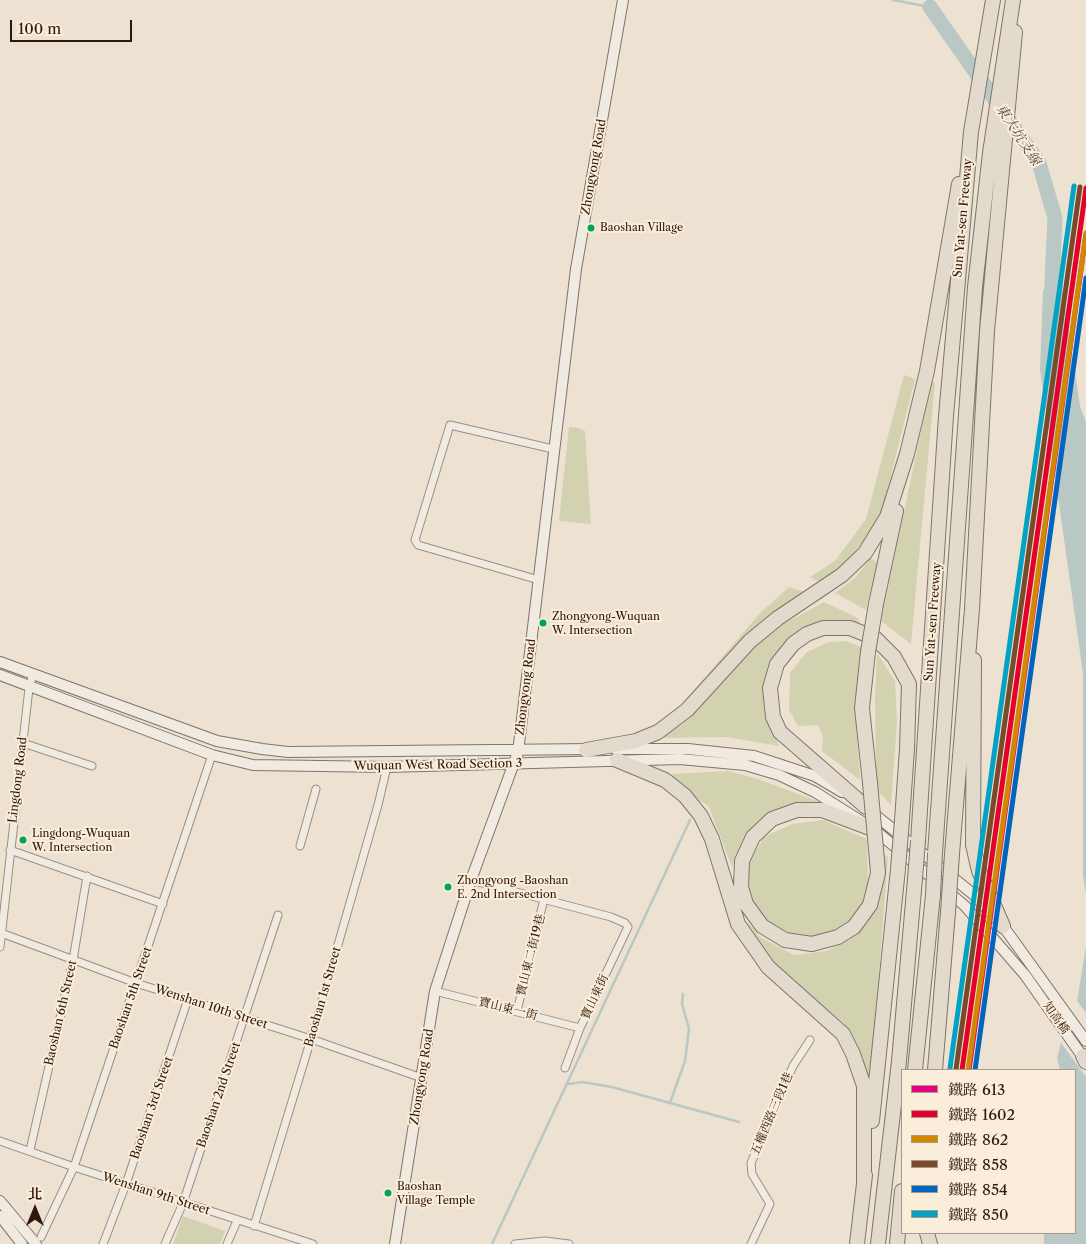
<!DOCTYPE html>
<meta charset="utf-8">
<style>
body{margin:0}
#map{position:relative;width:1086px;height:1244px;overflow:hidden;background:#ede2d1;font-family:"Libre Caslon Text","Noto Serif TC",serif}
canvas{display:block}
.legend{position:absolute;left:901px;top:1069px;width:175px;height:165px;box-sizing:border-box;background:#faedda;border:1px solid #a99787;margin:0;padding:6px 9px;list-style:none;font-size:15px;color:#30170b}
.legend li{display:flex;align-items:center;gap:10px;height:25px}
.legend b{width:25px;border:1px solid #a99787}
.north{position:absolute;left:10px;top:1184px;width:50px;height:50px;-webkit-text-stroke:4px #faedda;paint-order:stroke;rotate:0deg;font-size:14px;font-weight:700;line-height:20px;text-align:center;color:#30170b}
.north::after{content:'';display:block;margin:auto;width:18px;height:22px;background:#30170b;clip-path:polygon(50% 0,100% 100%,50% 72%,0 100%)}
.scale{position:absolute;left:10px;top:20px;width:122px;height:22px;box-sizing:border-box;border:2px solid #30170b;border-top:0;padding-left:6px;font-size:15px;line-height:18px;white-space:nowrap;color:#30170b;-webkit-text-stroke:4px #faedda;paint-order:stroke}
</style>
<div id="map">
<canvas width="1086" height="1244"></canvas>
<ul class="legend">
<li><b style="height:6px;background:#e5007d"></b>鐵路 613</li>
<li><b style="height:6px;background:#e4002b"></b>鐵路 1602</li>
<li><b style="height:6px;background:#cf8902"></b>鐵路 862</li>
<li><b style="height:6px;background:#7a4b2a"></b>鐵路 858</li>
<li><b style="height:6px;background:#0065bd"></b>鐵路 854</li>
<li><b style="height:6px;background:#02a2c4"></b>鐵路 850</li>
</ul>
<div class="north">北</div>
<div class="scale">100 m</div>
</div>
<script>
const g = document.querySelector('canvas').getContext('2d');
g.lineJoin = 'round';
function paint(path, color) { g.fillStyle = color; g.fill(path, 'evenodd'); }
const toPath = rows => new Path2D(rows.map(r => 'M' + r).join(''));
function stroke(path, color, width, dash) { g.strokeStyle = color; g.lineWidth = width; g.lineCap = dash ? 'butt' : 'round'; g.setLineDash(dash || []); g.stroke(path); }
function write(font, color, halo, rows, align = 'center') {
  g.font = font + ' "Libre Caslon Text","Noto Serif TC",serif'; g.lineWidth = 4; g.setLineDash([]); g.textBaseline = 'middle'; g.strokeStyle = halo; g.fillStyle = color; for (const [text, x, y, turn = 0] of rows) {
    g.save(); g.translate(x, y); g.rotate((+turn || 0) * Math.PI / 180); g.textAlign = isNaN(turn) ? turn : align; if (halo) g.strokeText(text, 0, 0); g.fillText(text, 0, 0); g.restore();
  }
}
paint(toPath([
 [904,375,915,379,879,523,832,578,823,584,810,577,835,561,866,519],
 [935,382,911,644,881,621,931,383],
 [569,427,579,428,585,431,591,524,559,521],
 [871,558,877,563,866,610,835,593,855,578],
 [789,587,808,593,693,695,694,690,760,613],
 [824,602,858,618,860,624,814,625,773,658,766,693,767,718,779,746,727,737,661,738,688,720,734,664,780,626],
 [846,641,861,647,855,711,860,780,822,751,823,736,818,725,798,726,789,710,790,673,807,652,829,642],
 [877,653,895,681,897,723,891,805,876,789,875,699],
 [728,771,758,779,819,802,784,808,748,834,732,867,709,807,672,780,672,774],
 [823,820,867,839,868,888,862,909,844,926,820,936,794,939,767,927,752,900,748,879,750,860,764,837,792,824],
 [885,855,888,857,870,1089,857,1044,843,1022,789,980,754,937,747,921,760,937,794,955,826,951,849,940,867,923,877,905],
 [183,1216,225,1231,220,1244,173,1244]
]), '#d2d2b1');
paint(toPath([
 [1061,279,1080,406,1086,422,1086,894,1083,876,1083,673,1040,370,1043,291],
 [1086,946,1086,1244,1044,1244,1044,1233,1075,1233,1075,1070,1060,1070,1057,1058,1066,1024,1076,1008]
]), '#b9c7c5');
paint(toPath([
 [1075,998,1086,1013,1086,1077,1059,1040,1064,1023,1073,1007]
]), '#ede2d1');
stroke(toPath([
 [893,0,930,7,929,0],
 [569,1084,582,1082,612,1087,739,1122],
 [670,1103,685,1061,689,1029,682,1004,683,994],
 [492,1244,690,820]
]), '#b9c7c5', 2.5);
stroke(toPath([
 [930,7,1039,163,1055,218,1051,304]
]), '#b9c7c5', 15);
const minor = toPath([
 [539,580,418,545,415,540,450,425,553,449],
 [23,743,92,766],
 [300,846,316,789],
 [10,850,163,904],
 [471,880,611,917,625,923,628,927,580,1028,565,1068],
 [1,933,136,983,311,1039,422,1078],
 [0,947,29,688,33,674],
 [435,991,580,1028],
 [517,1011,544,899],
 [0,1141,74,1167,313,1244],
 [30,1150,73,960,87,876],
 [254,1226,311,1039,378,805,387,767],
 [41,1237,74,1167,212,755],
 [103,1244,126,1184,188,999],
 [165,1244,183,1203,278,915],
 [227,1244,237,1221],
 [515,1244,545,1241,569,1244],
 [751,1244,770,1204,752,1174,751,1163,793,1066,810,1040]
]);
const secondary = toPath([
 [0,662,217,741,262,749,288,752,593,749],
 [0,675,212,755,253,765,387,767,680,759,745,765,779,775,815,792,875,830,965,906,1025,975,1085,1060],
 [615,749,688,749,754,756,815,776,842,792],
 [869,810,973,894,1003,926,1086,1041],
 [0,1201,36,1244],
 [0,1216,22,1244],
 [395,1244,435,991,471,880,518,752,576,269,623,0]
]);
const motorway = toPath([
 [876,604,896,511],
 [868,652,862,708,870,783],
 [974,660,973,845,979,871,1003,926],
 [586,750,636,741,658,732,687,710,750,641,778,618,842,575,865,553,887,517,907,454,927,371,959,184],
 [617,760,665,780,685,796,701,816,712,839,738,924,768,967,843,1034,853,1054,864,1086,864,1182],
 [866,807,780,732,773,717,770,688,777,664,793,644,807,634,823,628,850,628,875,638,894,657,909,684,907,749,902,820],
 [875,830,822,810,797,810,772,819,753,837,742,861,741,887,746,904,762,926,785,940,812,944,838,937,854,927,870,905,878,873,876,849],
 [918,841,946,416,958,281,971,132,993,0],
 [935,853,975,287,990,153,1013,0],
 [952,854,972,609,987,331,1015,32],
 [1083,1056,1086,1062],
 [915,1070,933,895],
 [935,1070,948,912],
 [872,1121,898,869],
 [927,1233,930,1244],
 [857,1244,865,1175],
 [878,1244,899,1061,915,879],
 [897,1244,902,1191]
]);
stroke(minor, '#999085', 9);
stroke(secondary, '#7e756b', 12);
stroke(motorway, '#7e756b', 16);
stroke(minor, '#f0eae1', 7);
stroke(secondary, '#f0eae1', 10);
stroke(motorway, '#e2dacc', 14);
const motorwayBridge = toPath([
 [868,652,876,604],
 [870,783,876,849],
 [898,869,902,820],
 [915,879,918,841],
 [933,895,935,853],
 [948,912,952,854]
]);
stroke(motorwayBridge, '#7e756b', 16, []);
stroke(motorwayBridge, '#e2dacc', 14);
stroke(toPath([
 [969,1070,1086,234]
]), '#e5007d', 5);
stroke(toPath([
 [962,1070,1086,188]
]), '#e4002b', 5);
stroke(toPath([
 [968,1070,1086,233]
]), '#cf8902', 5);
stroke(toPath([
 [956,1069,1080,187]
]), '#7a4b2a', 5);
stroke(toPath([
 [975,1070,1086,278]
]), '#0065bd', 5);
stroke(toPath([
 [950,1068,1074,186]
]), '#02a2c4', 5);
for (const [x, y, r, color] of [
 [591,228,4.5,"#00a651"],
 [543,623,4.5,"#00a651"],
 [23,840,4.5,"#00a651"],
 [448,887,4.5,"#00a651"],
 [388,1193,4.5,"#00a651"]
]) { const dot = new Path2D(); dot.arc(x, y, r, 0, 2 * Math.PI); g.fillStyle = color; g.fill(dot); stroke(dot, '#faedda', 2); }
write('11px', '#30170b', '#faedda', [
 ["Baoshan Village",600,228],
 ["Zhongyong-Wuquan",552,617],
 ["W. Intersection",552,631],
 ["Lingdong-Wuquan",32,834],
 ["W. Intersection",32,848],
 ["Zhongyong -Baoshan",457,881],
 ["E. 2nd Intersection",457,895],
 ["Baoshan",397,1187],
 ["Village Temple",397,1201]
], 'left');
write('12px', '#30170b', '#faedda', [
 ["Zhongyong Road",594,167,-80],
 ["Sun Yat-sen Freeway",963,218,-85],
 ["Sun Yat-sen Freeway",933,622,-86],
 ["Zhongyong Road",526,687,-83],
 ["Wuquan West Road Section 3",438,765,-1],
 ["Lingdong Road",18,780,-83],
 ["寶山東二街19巷",531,955,-76],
 ["Baoshan 1st Street",323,997,-74],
 ["寶山東街",595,997,-65],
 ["Baoshan 5th Street",131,998,-71],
 ["Wenshan 10th Street",211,1007,18],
 ["寶山東一街",508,1009,14],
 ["Baoshan 6th Street",61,1013,-77],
 ["知高橋",1056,1018,55],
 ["Zhongyong Road",422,1077,-81],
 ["Baoshan 2nd Street",219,1095,-71],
 ["Baoshan 3rd Street",152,1108,-71],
 ["五權西路三段1巷",772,1114,-67],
 ["Wenshan 9th Street",156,1194,18]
]);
write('italic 14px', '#58504a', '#faedda', [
 ["東大坑支線",1018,135,57]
]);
</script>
